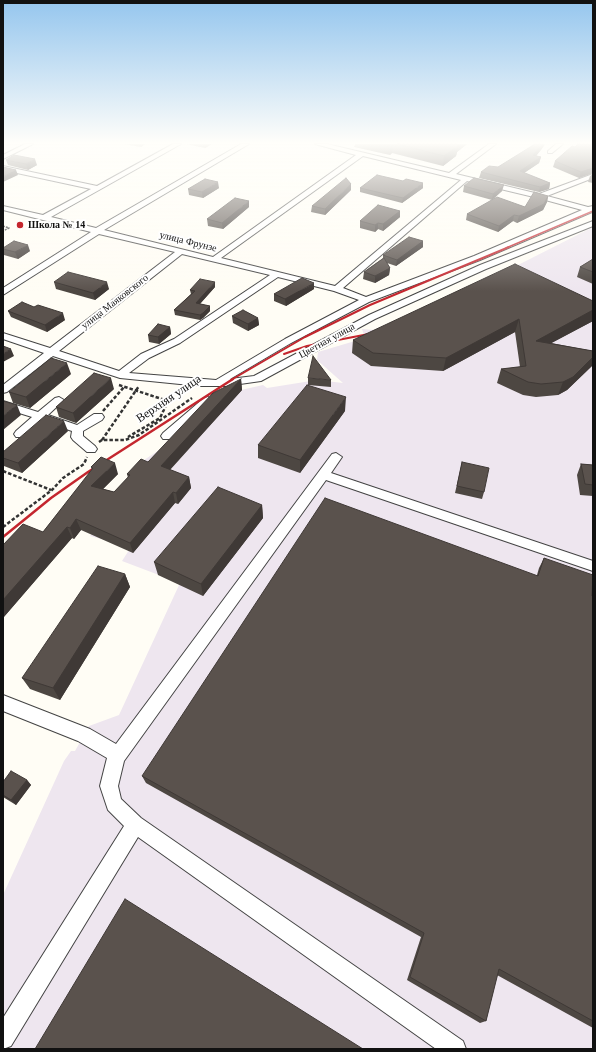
<!DOCTYPE html>
<meta charset="utf-8">
<style>
body{margin:0}
#map{position:relative;width:596px;height:1052px;overflow:hidden;background:#fffdf5;font-family:"Times New Roman",serif}
canvas{display:block}
.frame{position:absolute;inset:0;border:4px solid #111;pointer-events:none}
</style>
<div id="map">
<canvas width="596" height="1052"></canvas>
<div class="frame"></div>
</div>
<script>
const g = document.querySelector('canvas').getContext('2d');
g.lineJoin = 'round';
function paint(path, color) { g.fillStyle = color; g.fill(path, 'evenodd'); }
const toPath = rows => new Path2D(rows.map(r => 'M' + r).join(''));
function stroke(path, color, width, dash) { g.strokeStyle = color; g.lineWidth = width; g.lineCap = dash ? 'butt' : 'round'; g.setLineDash(dash || []); g.stroke(path); }
function write(font, color, halo, rows, align = 'center') {
  g.font = font + ' "Times New Roman",serif'; g.lineWidth = 4; g.setLineDash([]); g.textBaseline = 'middle'; g.strokeStyle = halo; g.fillStyle = color; for (const [text, x, y, turn = 0] of rows) {
    g.save(); g.translate(x, y); g.rotate((+turn || 0) * Math.PI / 180); g.textAlign = isNaN(turn) ? turn : align; if (halo) g.strokeText(text, 0, 0); g.fillText(text, 0, 0); g.restore();
  }
}
paint(toPath([
 [593,227,593,1049,3,1049,3,895,64,761,71,751,75,751,89,726,119,715,180,583,122,561,131,547,90,536,144,460,179,437,241,390,263,385,267,388,317,380,343,383,317,360,318,352,365,338,362,329,374,330,518,265]
]), '#eee6ef');
const minor = toPath([
 [25,144,33,144,3,159,3,155,25,144],
 [173,144,181,144,51,217,96,228,241,144,249,144,104,230,213,257,356,155,315,144,327,144,449,173,489,144,496,144,456,174,539,194,593,174,593,178,547,196,588,207,593,206,592,212,480,260,369,302,291,343,230,379,254,376,369,315,480,265,593,221,593,226,486,269,375,319,261,381,226,386,200,386,120,378,53,356,7,392,3,393,3,385,44,353,3,339,3,333,50,348,175,252,99,234,3,295,3,288,91,232,3,210,3,206,43,215,91,189,3,170,3,166,97,186,173,144],
 [363,156,461,180,335,286,221,258,363,156],
 [467,181,538,198,582,210,474,256,366,297,343,288,467,181],
 [182,254,270,275,174,339,141,354,119,371,59,351,182,254],
 [278,277,334,291,359,300,285,339,216,380,129,373,149,358,180,343,278,277],
 [556,144,563,144,552,153,548,153,548,151,556,144],
 [59,397,64,400,48,415,77,425,94,414,102,414,104,417,102,420,83,431,83,436,95,446,97,449,95,452,87,452,73,440,71,437,72,431,42,421,24,437,16,437,14,434,16,431,32,417,3,408,3,401,38,412,55,398,59,397],
 [208,397,213,400,212,402,171,439,163,439,161,436,163,433,204,398,208,397],
 [336,453,342,457,331,473,593,561,593,571,326,480,124,761,118,786,121,799,141,818,463,1041,466,1049,436,1049,138,837,11,1046,3,1049,3,1018,124,826,108,810,100,786,107,758,78,741,3,711,3,695,90,729,116,744,332,454,336,453]
]);
stroke(minor, '#444', 2);
stroke(toPath([
 [3,226,9,228,3,231]
]), '#333', 1.5, [2, 1]);
stroke(toPath([
 [119,385,168,401,160,418,128,437],
 [103,411,124,387],
 [102,440,139,386],
 [99,442,102,440,125,440,139,435,192,398],
 [3,471,51,490],
 [3,527,52,490,63,478,84,464,87,457]
]), '#333', 2.5, [3.5, 2]);
paint(minor, '#fff');
stroke(toPath([
 [506,248,593,211]
]), '#c4262e', 1.5);
stroke(toPath([
 [284,354,307,346,379,332],
 [231,380,305,337,370,305,509,247]
]), '#c4262e', 2);
stroke(toPath([
 [3,537,51,498,88,472,233,379]
]), '#c4262e', 2.5);
paint(toPath([
 [124,144,145,144,141,147],
 [186,144,212,144,205,148],
 [355,144,467,144,457,152,456,156,443,166,392,153,390,155,354,147],
 [593,144,593,173,579,178,553,167,555,161,575,147],
 [544,146,536,156,541,157,539,163,524,173,550,183,549,189,539,192,479,178,481,172,498,167],
 [6,160,37,165,28,170,8,165],
 [593,174,593,183,588,182,590,176],
 [464,186,502,191,492,200,463,192],
 [219,188,203,198,189,195,188,189],
 [360,188,423,188,402,203,360,192],
 [351,190,325,215,311,212,312,206],
 [548,196,547,202,543,210,517,223,513,221,498,232,466,220,467,214,525,207],
 [249,207,223,229,208,226,207,219],
 [400,211,400,217,383,231,378,229,375,232,360,228,360,221],
 [423,241,423,247,396,266,387,263,390,268,389,275,375,283,363,279,364,272,383,258,383,255],
 [3,248,30,251,18,259,4,255,3,252],
 [593,259,593,284,577,277,580,267],
 [54,282,109,289,95,300,56,289],
 [215,287,200,304,210,306,210,311,203,318,200,320,175,315,174,310,191,294,190,290],
 [314,289,286,306,274,301,274,294],
 [593,301,593,321,551,343,593,351,593,365,567,390,558,395,536,397,523,395,497,383,501,369,520,367,515,332,443,371,371,366,352,353,353,340],
 [34,307,65,320,47,332,11,317,8,311],
 [232,316,258,318,259,325,248,331,233,323],
 [170,327,171,334,159,344,149,342,148,335],
 [71,374,30,408,13,403,9,392],
 [308,378,331,380,331,387,308,385],
 [241,379,242,390,170,470,189,477,191,488,178,504,175,503,133,553,81,530,74,539,72,538,3,618,3,545,43,532,92,470,91,467,118,474,103,489,114,492,128,478,127,474,148,462],
 [114,389,76,423,59,417,56,407],
 [345,411,300,473,258,458,258,445],
 [68,431,22,473,4,466,3,465,3,452],
 [462,462,484,492,482,499,455,493],
 [581,464,593,465,593,496,580,495,577,475],
 [262,505,263,518,203,596,158,575,154,562],
 [544,558,593,596,593,1028,497,975,486,1021,480,1023,407,980,421,937,146,783,142,776,537,575,539,568],
 [125,574,130,587,60,700,30,689,22,678],
 [27,780,31,785,16,805,3,797,3,782]
]), '#4d4742');
paint(toPath([
 [140,144,145,144,141,147],
 [205,144,212,144,205,148],
 [392,144,393,144,392,153,390,155,391,145],
 [456,144,467,144,457,152,456,156,443,166,444,156],
 [543,144,545,144,544,146,532,161,533,155],
 [541,157,539,163,518,177,520,171],
 [35,159,37,165,28,170,26,164],
 [593,168,593,173,579,178,581,172],
 [16,170,18,175,3,182,3,177],
 [218,182,219,188,203,198,202,192],
 [423,183,423,188,402,203,403,198],
 [550,183,549,189,539,192,540,187],
 [351,184,351,190,325,215,325,209],
 [504,185,502,191,492,200,493,194],
 [548,196,547,202,543,210,517,223,519,216],
 [249,201,249,207,223,229,222,223],
 [400,211,400,217,383,231,383,224],
 [514,215,513,221,498,232,499,226],
 [378,223,378,229,375,232,375,225],
 [423,241,423,247,396,266,397,260],
 [28,245,30,251,18,259,15,252],
 [390,268,389,275,375,283,375,276],
 [107,282,109,289,95,300,93,293],
 [215,282,215,287,197,307,196,303],
 [314,283,314,289,286,306,285,299],
 [210,306,210,311,203,318,200,320,200,315],
 [593,310,593,321,531,354,536,341],
 [63,313,65,320,47,332,45,325],
 [258,318,259,325,248,331,248,324],
 [519,319,515,332,443,371,446,358],
 [170,327,171,334,159,344,158,337],
 [11,349,14,356,3,362,3,354],
 [593,357,593,365,567,390,558,395,563,382],
 [67,363,71,374,30,408,26,397],
 [111,378,114,389,76,423,73,413],
 [241,379,242,390,163,477,161,466],
 [346,397,345,411,300,473,300,460],
 [17,405,21,415,3,430,3,416],
 [64,421,68,431,22,473,18,463],
 [115,463,118,474,95,497,91,486],
 [189,477,191,488,178,504,176,493],
 [173,492,175,503,133,553,130,543],
 [262,505,263,518,203,596,201,584],
 [76,519,81,530,74,539,70,528],
 [67,527,72,538,3,618,3,600],
 [125,574,130,587,60,700,53,688],
 [27,780,31,785,16,805,11,800]
]), '#3f3936');
const building = toPath([
 [398,144,457,144,458,146,444,156,398,144],
 [535,144,543,144,533,155,541,157,520,171,550,183,540,187,481,172,489,166,498,167,535,144],
 [578,144,593,144,593,168,581,172,555,161,572,146,575,147,578,144],
 [14,155,35,159,26,164,6,160,14,155],
 [3,167,16,170,3,177,3,167],
 [377,175,403,181,406,179,423,183,403,198,360,188,377,175],
 [346,178,351,184,325,209,312,206,346,178],
 [474,178,504,185,493,194,464,186,474,178],
 [205,179,218,182,202,192,188,189,205,179],
 [534,192,548,196,544,204,519,216,514,215,499,226,467,214,497,197,525,207,534,192],
 [235,198,249,201,222,223,207,219,235,198],
 [378,205,400,211,383,224,378,223,375,225,360,221,378,205],
 [409,237,423,241,397,260,383,255,409,237],
 [14,241,28,245,15,252,3,249,3,248,14,241],
 [384,258,390,268,375,276,364,272,384,258],
 [593,259,593,272,580,267,593,259],
 [515,264,593,301,593,310,536,341,593,351,593,357,573,377,563,382,541,384,528,382,501,369,526,366,519,319,446,358,373,353,353,340,515,264],
 [68,272,107,282,93,293,54,282,68,272],
 [302,278,314,283,285,299,274,294,302,278],
 [200,279,215,282,196,303,210,306,203,313,200,315,174,310,195,291,190,290,200,279],
 [22,302,34,307,38,305,63,313,45,325,8,311,22,302],
 [243,310,258,318,248,324,232,316,243,310],
 [158,324,170,327,158,337,148,335,158,324],
 [3,346,11,349,3,354,3,346],
 [313,356,331,380,308,378,313,356],
 [51,358,67,363,26,397,9,392,51,358],
 [94,373,111,378,73,413,56,407,94,373],
 [241,379,161,466,189,477,176,493,173,492,130,543,76,519,70,528,67,527,3,600,3,545,23,524,43,532,93,468,91,467,101,457,115,463,91,486,114,492,130,475,127,474,141,459,148,462,213,393,241,379],
 [307,385,346,397,300,460,258,445,307,385],
 [3,401,17,405,3,416,3,401],
 [46,415,64,421,18,463,3,458,3,452,46,415],
 [462,462,489,468,484,492,457,486,462,462],
 [581,464,593,465,593,485,585,484,581,464],
 [218,487,262,505,201,584,154,562,218,487],
 [325,498,538,576,544,558,593,575,592,596,593,596,593,1021,499,969,486,1021,410,977,424,933,142,776,325,498],
 [98,566,125,574,53,688,22,678,98,566],
 [11,771,27,780,11,800,3,795,3,782,11,771],
 [125,899,363,1049,35,1049,125,899]
]);
paint(building, '#5a524d');
stroke(building, '#3f3936', 1);
const sky = g.createLinearGradient(0, 0, 0, 291);
sky.addColorStop(0, '#95c6ee');
sky.addColorStop(0.49, '#fffefa');
sky.addColorStop(1, '#fffefa00');
g.fillStyle = sky;
g.fillRect(0, 0, 596, 291);
for (const [x, y, r, color] of [
 [20,225,4,"#c4262e"]
]) { const dot = new Path2D(); dot.arc(x, y, r, 0, 2 * Math.PI); g.fillStyle = color; g.fill(dot); stroke(dot, '#fff', 1.5); }
write('bold 10px', '#111', '#fff', [
 ["Школа № 14",28,225]
], 'left');
write('10px', '#111', '#fff', [
 ["улица Фрунзе",188,242,14],
 ["улица Маяковского",115,302,-38],
 ["Цветная улица",327,341,-29]
]);
write('12px', '#111', '#fff', [
 ["Верхняя улица",169,399,-34]
]);
</script>
